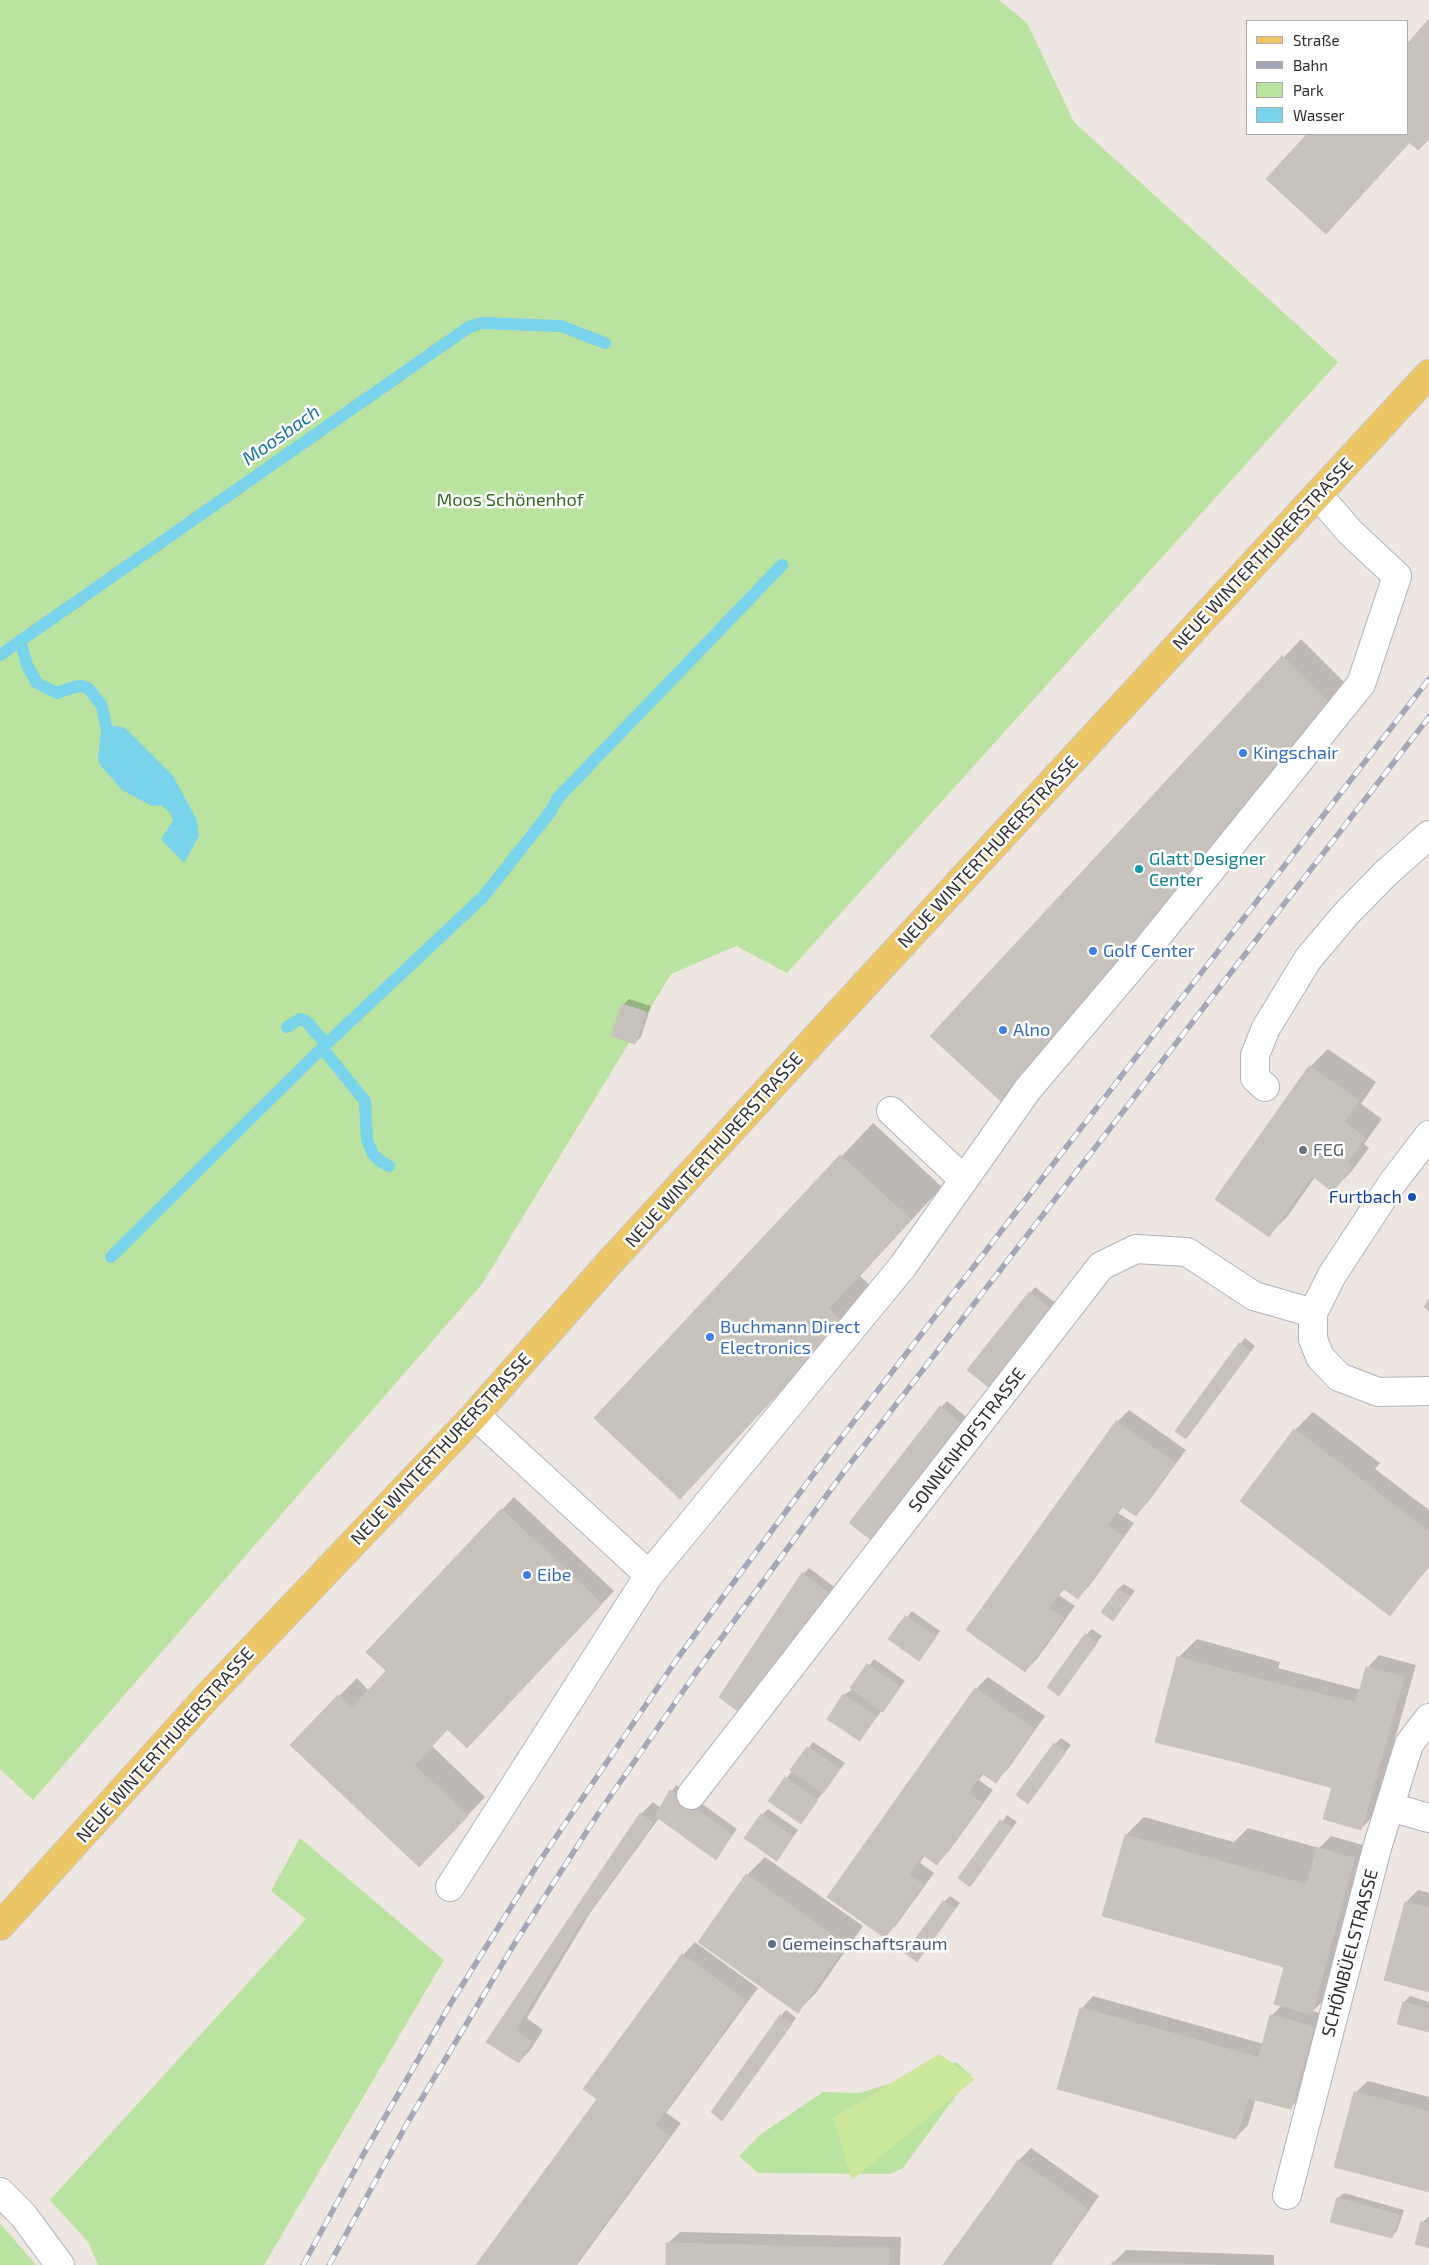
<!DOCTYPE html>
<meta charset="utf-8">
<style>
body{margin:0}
#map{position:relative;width:1429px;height:2265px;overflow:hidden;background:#eee7e1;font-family:"Exo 2",sans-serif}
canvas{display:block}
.legend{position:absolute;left:1246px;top:20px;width:162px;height:115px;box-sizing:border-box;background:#fff;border:1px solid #ababab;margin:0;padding:6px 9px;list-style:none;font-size:15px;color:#2d2d2d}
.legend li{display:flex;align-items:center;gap:10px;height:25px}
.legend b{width:25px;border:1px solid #ababab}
</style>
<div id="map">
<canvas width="1429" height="2265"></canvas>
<ul class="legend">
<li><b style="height:6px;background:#ecc667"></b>Straße</li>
<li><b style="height:6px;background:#a3a7b7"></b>Bahn</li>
<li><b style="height:14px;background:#bae2a0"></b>Park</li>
<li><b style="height:14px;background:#79d3eb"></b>Wasser</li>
</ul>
</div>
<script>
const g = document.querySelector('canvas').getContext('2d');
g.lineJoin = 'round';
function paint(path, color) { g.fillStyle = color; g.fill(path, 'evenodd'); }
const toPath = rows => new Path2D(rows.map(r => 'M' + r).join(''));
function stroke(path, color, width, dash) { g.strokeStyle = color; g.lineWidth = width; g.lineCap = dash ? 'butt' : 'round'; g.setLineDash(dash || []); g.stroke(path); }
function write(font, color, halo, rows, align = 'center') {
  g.font = font + ' "Exo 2",sans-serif'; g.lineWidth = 5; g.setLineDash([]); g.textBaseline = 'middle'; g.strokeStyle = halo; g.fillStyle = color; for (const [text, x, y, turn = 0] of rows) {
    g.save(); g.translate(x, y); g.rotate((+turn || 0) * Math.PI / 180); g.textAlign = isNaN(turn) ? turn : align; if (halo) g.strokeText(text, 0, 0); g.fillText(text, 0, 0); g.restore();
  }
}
paint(toPath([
 [0,0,999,0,1027,23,1074,122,1338,362,787,973,736,946,671,974,482,1284,33,1800,0,1769],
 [300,1838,444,1960,264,2265,98,2265,88,2242,50,2200,306,1919,271,1891],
 [956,2062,971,2075,903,2168,890,2174,758,2173,739,2156,761,2134,823,2092,860,2093],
 [0,2223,36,2265,0,2265]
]), '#bae2a0');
paint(toPath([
 [939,2054,975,2079,852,2180,833,2118]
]), '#cce89c');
paint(toPath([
 [117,726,125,728,173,776,197,820,199,836,184,863,161,839,171,824,173,819,170,813,161,805,152,806,122,790,101,766,98,759,101,731,106,727]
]), '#79d3eb');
paint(toPath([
 [1429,21,1429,138,1268,179,1309,134,1408,134,1408,44],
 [1301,639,1345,683,1023,1085,932,1036],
 [629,999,651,1006,641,1037,635,1043,623,1005],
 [1328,1049,1376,1082,1361,1104,1382,1119,1364,1144,1369,1148,1351,1172,1333,1190,1315,1177,1287,1217,1269,1235,1310,1067],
 [873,1123,942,1187,860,1276,875,1290,680,1497,595,1418],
 [1035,1287,1057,1304,998,1383,1030,1293],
 [1245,1338,1255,1346,1186,1438,1240,1344],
 [947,1401,971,1421,851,1523,941,1407],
 [1129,1410,1186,1450,1148,1502,1136,1515,1124,1506,1118,1513,1134,1523,1090,1585,1078,1598,1065,1588,1059,1595,1075,1606,1037,1659,1025,1671,968,1630,1117,1422],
 [1313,1412,1380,1463,1375,1469,1429,1510,1429,1567,1390,1614,1295,1430],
 [514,1497,614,1591,479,1734,449,1728,432,1746,485,1797,438,1847,339,1696,357,1678,369,1691,388,1671,368,1652],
 [809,1568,837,1589,751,1710,803,1574],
 [1124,1584,1135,1591,1112,1620,1118,1589],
 [912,1611,940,1631,919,1660,890,1639],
 [1092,1629,1102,1636,1059,1694,1086,1635],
 [1197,1639,1280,1662,1278,1668,1361,1690,1367,1668,1379,1655,1416,1665,1373,1816,1361,1829,1335,1787,1178,1658],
 [874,1659,905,1681,859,1740,844,1695,851,1690],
 [988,1677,1045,1716,1008,1769,996,1781,984,1773,979,1780,993,1790,949,1851,937,1864,925,1855,920,1863,934,1873,897,1924,885,1936,829,1896,976,1689],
 [1061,1738,1071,1745,1028,1802,1055,1744],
 [813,1742,845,1763,801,1822,770,1801],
 [676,1785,737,1829,716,1858,659,1818,590,1913,527,2018,543,2030,531,2049,519,2062,488,2041,641,1814,653,1802,661,1808],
 [768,1809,798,1830,777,1859,762,1815],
 [1007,1815,1017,1822,970,1885,960,1878],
 [1144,1817,1234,1842,1248,1828,1319,1848,1331,1836,1366,1846,1324,2000,1313,2011,1325,2015,1303,2095,1291,2107,1256,2098,1248,2125,1236,2137,1081,2009,1093,1996,1264,2044,1271,2016,1282,2005,1287,1962,1284,1966,1104,1915,1126,1835],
 [765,1857,863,1926,816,1993,798,2011,747,1875],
 [1418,1890,1429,1893,1429,1990,1406,1902],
 [950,1896,960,1903,917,1960,944,1902],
 [695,1942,758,1988,666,2113,681,2123,577,2265,477,2265,599,2099,585,2089,683,1955],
 [1410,1996,1429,2002,1429,2031,1398,2023,1404,2002],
 [786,2010,796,2018,722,2119,781,2016],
 [1368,2081,1429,2097,1429,2191,1355,2093],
 [1031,2148,1099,2196,1051,2265,944,2265,1019,2160],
 [1344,2193,1404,2210,1397,2231,1391,2237,1338,2198],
 [1428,2217,1429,2217,1429,2247,1422,2223],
 [680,2232,901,2237,900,2265,667,2265,667,2244],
 [1126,2250,1274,2255,1274,2265,1113,2265,1114,2262]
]), '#0003');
stroke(toPath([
 [20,640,27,665,37,683,57,693,74,687,82,686,89,689,102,706,106,727],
 [0,655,469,327,482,323,561,326,605,343],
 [287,1027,300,1019,306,1021,326,1044],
 [322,1048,365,1101,367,1140,373,1154,380,1161,389,1166],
 [111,1257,322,1048,483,897,551,811,557,799,782,565]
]), '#79d3eb', 12);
const building = toPath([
 [1429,19,1429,139,1418,150,1400,134,1408,134,1408,43,1429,19],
 [1307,134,1400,134,1410,142,1326,234,1266,179,1307,134],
 [1282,656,1328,702,1005,1105,930,1036,1282,656],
 [622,1004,646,1012,635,1044,611,1036,622,1004],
 [1309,1066,1359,1101,1344,1122,1365,1138,1347,1163,1352,1166,1333,1192,1312,1176,1269,1237,1215,1199,1309,1066],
 [840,1155,911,1220,828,1309,844,1323,680,1499,594,1418,840,1155],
 [1029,1292,1053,1311,992,1390,967,1370,1029,1292],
 [1429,1299,1429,1311,1424,1307,1429,1299],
 [1239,1343,1250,1352,1186,1439,1175,1431,1239,1343],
 [940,1406,966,1428,878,1545,849,1523,940,1406],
 [1116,1421,1175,1463,1136,1516,1121,1506,1107,1526,1123,1536,1078,1599,1063,1588,1048,1608,1064,1618,1025,1672,966,1630,1116,1421],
 [1294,1429,1363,1481,1308,1553,1240,1501,1294,1429],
 [1363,1481,1429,1532,1429,1565,1390,1616,1308,1553,1363,1481],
 [501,1509,602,1604,467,1748,366,1652,501,1509],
 [802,1573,832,1596,746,1717,719,1697,802,1573],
 [1118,1589,1130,1597,1113,1621,1101,1612,1118,1589],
 [905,1616,936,1637,919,1661,888,1639,905,1616],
 [1085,1634,1097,1643,1059,1696,1047,1687,1085,1634],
 [1177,1657,1262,1680,1240,1763,1155,1742,1177,1657],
 [867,1664,900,1687,883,1712,850,1688,867,1664],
 [1366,1667,1404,1677,1361,1830,1323,1819,1366,1667],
 [386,1671,448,1729,414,1765,468,1816,419,1867,290,1745,338,1695,351,1709,386,1671],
 [1262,1680,1356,1703,1333,1788,1240,1763,1262,1680],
 [975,1688,1034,1729,996,1783,981,1773,968,1793,982,1803,937,1865,923,1855,909,1875,923,1885,885,1938,827,1897,975,1688],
 [843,1694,876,1717,860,1741,827,1719,843,1694],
 [1054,1743,1066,1752,1028,1804,1016,1795,1054,1743],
 [807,1747,840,1769,823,1793,790,1770,807,1747],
 [785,1777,818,1800,801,1824,768,1801,785,1777],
 [670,1790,732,1835,716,1860,655,1816,670,1790],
 [640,1813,653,1823,578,1927,515,2030,532,2042,519,2063,486,2042,640,1813],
 [761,1814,793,1837,777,1861,744,1838,761,1814],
 [1000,1820,1012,1828,970,1887,958,1878,1000,1820],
 [1125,1835,1215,1860,1192,1941,1102,1916,1125,1835],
 [1317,1848,1354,1858,1312,2014,1274,2004,1317,1848],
 [1215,1860,1307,1885,1284,1967,1192,1941,1215,1860],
 [746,1874,846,1945,798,2013,698,1942,746,1874],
 [943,1901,955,1909,917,1962,905,1953,943,1901],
 [1405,1902,1429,1908,1429,1992,1384,1980,1405,1902],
 [682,1954,746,2001,655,2125,630,2107,622,2117,583,2089,682,1954],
 [1403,2002,1429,2009,1429,2032,1397,2024,1403,2002],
 [1080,2008,1161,2030,1138,2111,1057,2089,1080,2008],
 [780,2015,792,2024,722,2121,711,2112,780,2015],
 [1270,2015,1314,2027,1291,2109,1248,2098,1270,2015],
 [1161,2030,1259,2058,1236,2139,1138,2111,1161,2030],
 [1354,2092,1400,2104,1380,2179,1334,2167,1354,2092],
 [597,2099,622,2117,630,2107,669,2136,575,2265,476,2265,597,2099],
 [1400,2104,1429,2112,1429,2177,1425,2191,1380,2179,1400,2104],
 [1018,2160,1088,2209,1066,2241,996,2192,1018,2160],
 [1429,2177,1429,2192,1425,2191,1429,2177],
 [996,2192,1066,2241,1049,2265,1032,2265,973,2223,996,2192],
 [1337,2198,1399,2215,1392,2238,1330,2222,1337,2198],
 [1421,2222,1429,2224,1429,2248,1415,2244,1421,2222],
 [973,2223,1032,2265,965,2265,950,2255,973,2223],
 [666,2243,703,2244,703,2265,666,2265,666,2243],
 [703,2244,740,2245,740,2265,703,2265,703,2244],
 [740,2245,778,2246,777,2265,740,2265,740,2245],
 [778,2246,815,2247,814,2265,777,2265,778,2246],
 [815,2247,852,2248,852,2265,814,2265,815,2247],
 [852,2248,889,2248,889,2265,852,2265,852,2248],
 [950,2255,965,2265,943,2265,950,2255],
 [1112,2262,1216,2265,1112,2265,1112,2262]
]);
paint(building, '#c7c2bc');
stroke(building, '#cac3ba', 1);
const minor = toPath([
 [1265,1087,1255,1078,1255,1055,1266,1028,1308,959,1346,914,1386,873,1429,835],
 [891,1111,964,1180],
 [1429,1135,1393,1182,1332,1275,1313,1313,1313,1339,1320,1357,1339,1377,1378,1392,1429,1391],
 [475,1415,649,1575],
 [691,1795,1101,1266,1136,1249,1187,1252,1254,1296,1313,1313],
 [1390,1807,1429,1818],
 [450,1887,649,1575,903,1266,1028,1089,1150,945,1361,684,1397,576,1350,532,1318,495],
 [0,2192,23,2215,60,2265],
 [1287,2195,1377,1848,1409,1744,1429,1718]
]);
const major = toPath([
 [0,1926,206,1698,475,1415,610,1262,836,1016,1429,374]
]);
stroke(minor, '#b1b3bd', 30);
stroke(major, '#c8c8c8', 30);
stroke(minor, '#fff', 28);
stroke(major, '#ecc667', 28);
const rail = toPath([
 [303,2265,363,2155,451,2003,541,1859,677,1659,827,1456,1429,679],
 [329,2265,409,2120,513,1946,598,1814,695,1674,846,1469,1429,717]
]);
stroke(rail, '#a3a7b7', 5.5);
stroke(rail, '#fff', 4, [11]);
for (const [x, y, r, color] of [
 [1243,753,5,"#3f7fe0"],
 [1139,869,5,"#0f9aa8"],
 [1093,951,5,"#3f7fe0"],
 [1003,1030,5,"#3f7fe0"],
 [1303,1150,5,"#6b7280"],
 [1412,1197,5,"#1a4fb4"],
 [710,1337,5,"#3f7fe0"],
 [527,1575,5,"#3f7fe0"],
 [772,1944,5,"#5c6f8a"]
]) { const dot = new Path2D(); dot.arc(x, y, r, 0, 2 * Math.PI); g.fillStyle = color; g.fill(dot); stroke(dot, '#fff', 2); }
write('18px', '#326a1e', '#fff', [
 ["Moos Schönenhof",510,500]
]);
write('18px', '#2d2d2d', '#fff', [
 ["NEUE WINTERTHURERSTRASSE",1263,554,-47],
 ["NEUE WINTERTHURERSTRASSE",988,852,-47],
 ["NEUE WINTERTHURERSTRASSE",714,1150,-48],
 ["SONNENHOFSTRASSE",967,1440,-52],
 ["NEUE WINTERTHURERSTRASSE",441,1449,-47],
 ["NEUE WINTERTHURERSTRASSE",165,1745,-48],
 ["SCHÖNBÜELSTRASSE",1350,1953,-75]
]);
write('18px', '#366cbe', '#fff', [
 ["Kingschair",1253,753],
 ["Golf Center",1103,951],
 ["Alno",1013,1030],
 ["Buchmann Direct",720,1327],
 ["Electronics",720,1348],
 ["Eibe",537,1575]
], 'left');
write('18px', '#0d838f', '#fff', [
 ["Glatt Designer",1149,859],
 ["Center",1149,880]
], 'left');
write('18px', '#5b616d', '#fff', [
 ["FEG",1313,1150]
], 'left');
write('18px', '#164399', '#fff', [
 ["Furtbach",1402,1197]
], 'right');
write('18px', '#4e5e75', '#fff', [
 ["Gemeinschaftsraum",782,1944]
], 'left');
write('italic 19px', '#13749c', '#fff', [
 ["Moosbach",281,435,-35]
]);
</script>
